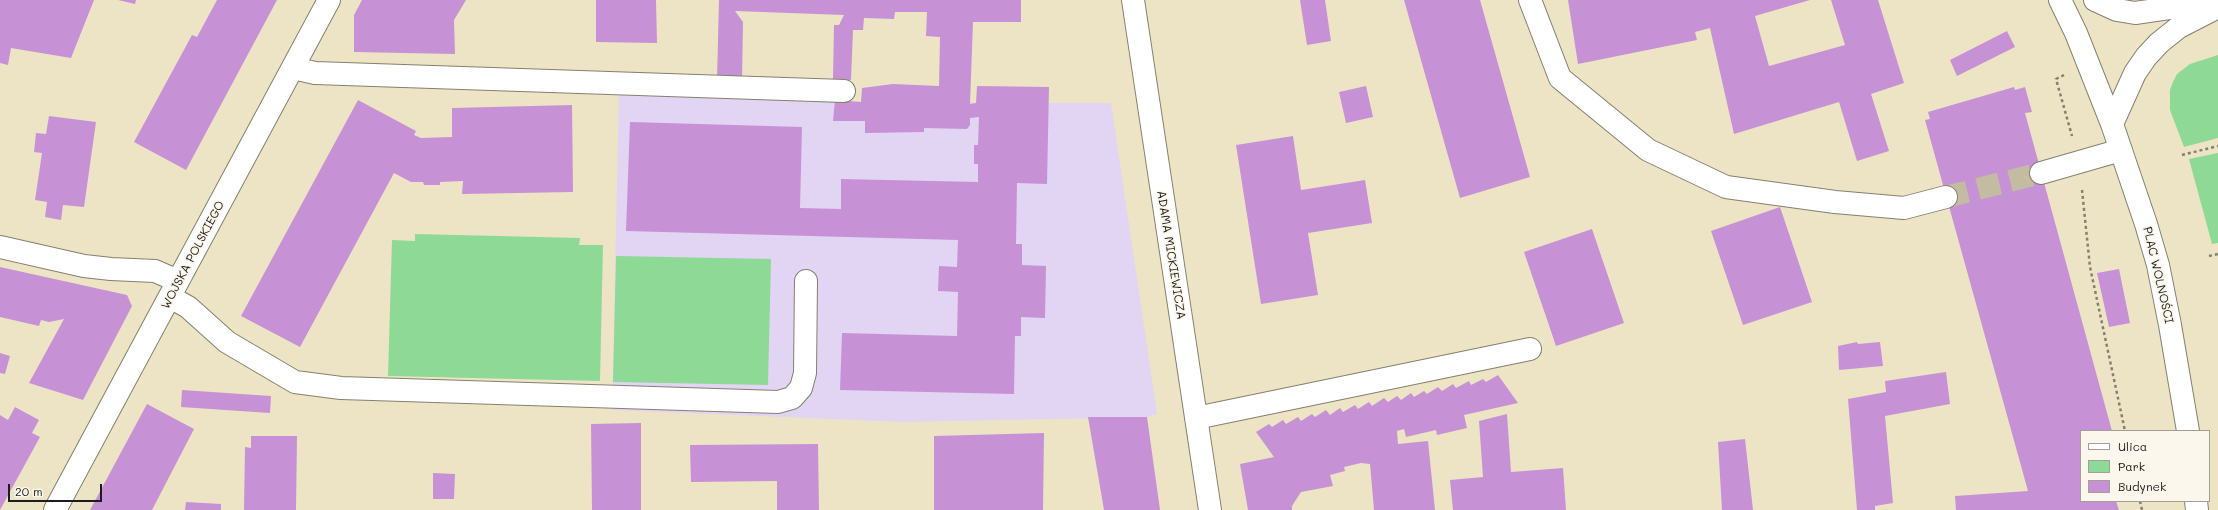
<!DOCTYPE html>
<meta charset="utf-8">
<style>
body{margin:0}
#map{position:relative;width:2218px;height:510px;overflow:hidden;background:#ede4c5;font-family:Mali,sans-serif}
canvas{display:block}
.legend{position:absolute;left:2080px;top:430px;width:130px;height:72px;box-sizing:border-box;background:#fbf7ec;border:1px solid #a29f99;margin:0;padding:5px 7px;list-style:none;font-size:12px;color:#1c1c1c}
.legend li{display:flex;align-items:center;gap:8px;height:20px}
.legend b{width:20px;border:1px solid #a29f99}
.scale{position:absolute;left:8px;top:484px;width:94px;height:18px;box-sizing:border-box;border:2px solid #1c1c1c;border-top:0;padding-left:5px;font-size:12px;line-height:14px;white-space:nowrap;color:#1c1c1c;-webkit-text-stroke:3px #fbf7ec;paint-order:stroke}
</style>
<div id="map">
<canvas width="2218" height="510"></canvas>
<ul class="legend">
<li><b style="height:5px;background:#fff"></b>Ulica</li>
<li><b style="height:11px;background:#8fd996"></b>Park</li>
<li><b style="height:11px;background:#c692d5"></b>Budynek</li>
</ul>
<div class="scale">20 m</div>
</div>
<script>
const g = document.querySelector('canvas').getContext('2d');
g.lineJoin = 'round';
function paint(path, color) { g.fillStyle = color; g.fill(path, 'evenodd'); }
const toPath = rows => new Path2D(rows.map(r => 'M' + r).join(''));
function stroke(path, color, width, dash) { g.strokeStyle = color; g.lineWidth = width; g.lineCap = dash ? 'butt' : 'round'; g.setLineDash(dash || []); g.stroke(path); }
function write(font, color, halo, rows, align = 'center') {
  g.font = font + ' Mali,sans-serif'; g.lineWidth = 3.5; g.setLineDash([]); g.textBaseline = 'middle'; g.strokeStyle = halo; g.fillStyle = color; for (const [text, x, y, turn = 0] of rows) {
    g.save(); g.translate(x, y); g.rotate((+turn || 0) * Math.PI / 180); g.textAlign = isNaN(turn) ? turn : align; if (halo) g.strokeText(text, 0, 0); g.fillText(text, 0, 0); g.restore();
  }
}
paint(toPath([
 [619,92,864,102,1111,103,1157,414,1147,417,904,422,612,410]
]), '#e2d4f3');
paint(toPath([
 [2218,55,2218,138,2184,147,2170,110,2170,90,2173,82,2177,74,2190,64],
 [2218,153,2218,243,2212,244,2189,159],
 [415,234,580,238,579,245,603,245,600,381,388,376,392,240,415,241],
 [616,256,771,259,768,385,613,382]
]), '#8fd996');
paint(toPath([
 [0,0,94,0,71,58,11,48,8,65,0,63],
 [118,0,136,0,135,4],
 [217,0,277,0,186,170,134,142,192,35,197,37],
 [362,0,466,0,454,20,455,54,354,52,354,15],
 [596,0,656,0,657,43,596,42],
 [719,0,1021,0,1021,22,973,22,970,104,976,103,977,86,1049,87,1047,184,1017,183,1016,244,1022,244,1022,265,1046,266,1045,318,1021,317,1021,336,1015,336,1014,394,840,390,842,333,957,336,958,292,938,291,939,266,957,267,958,240,626,231,630,122,802,127,800,208,841,209,841,179,978,182,978,164,974,164,974,145,978,145,979,117,970,118,970,125,967,129,924,128,924,132,865,133,865,121,833,121,835,100,861,102,862,88,893,84,939,86,940,37,926,36,927,12,895,12,894,19,864,18,863,30,853,30,851,80,833,79,834,25,839,25,844,15,735,11,743,22,742,80,717,80],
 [1300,0,1325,0,1331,41,1307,45],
 [1404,0,1480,0,1530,177,1460,198],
 [1568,0,1810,0,1755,16,1769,66,1845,45,1831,0,1878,0,1904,83,1871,94,1889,151,1857,161,1839,102,1734,134,1710,28,1695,32,1697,40,1578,64],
 [2007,31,2015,47,1957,76,1950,60],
 [1366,86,1373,117,1346,123,1339,92],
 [2014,87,2015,90,2025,87,2032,112,2025,113,2112,431,2081,431,2081,501,2116,501,2119,510,1956,510,1955,496,2028,491,1925,120,1930,119,1928,112],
 [358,100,416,131,414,135,421,138,452,137,452,108,572,105,573,192,462,194,463,181,440,182,440,185,424,185,423,182,411,182,394,173,300,347,241,316],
 [49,116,96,122,84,207,63,205,61,220,45,217,47,202,35,200,42,153,34,152,36,133,46,134],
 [1293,136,1301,190,1365,180,1372,223,1308,233,1318,295,1261,304,1236,145],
 [1780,207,1812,302,1743,325,1711,231],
 [1592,229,1624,323,1556,346,1524,252],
 [0,267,127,295,132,306,83,400,29,383,64,319,49,322,41,320,39,326,0,317],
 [2119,269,2130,323,2109,327,2097,273],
 [1857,342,1858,344,1880,342,1883,366,1839,370,1838,346],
 [0,353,10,356,5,374,0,373],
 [1946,372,1950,404,1885,416,1893,503,1875,506,1875,510,1857,510,1848,399,1886,392,1885,381],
 [1498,375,1518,403,1464,415,1467,428,1437,435,1436,430,1406,437,1404,429,1397,431,1398,444,1428,441,1435,510,1374,510,1370,464,1361,463,1344,467,1345,471,1330,475,1333,486,1301,492,1292,506,1292,510,1248,510,1240,464,1274,457,1256,432,1269,424,1272,427,1283,420,1286,424,1298,417,1301,421,1312,414,1315,417,1326,410,1330,415,1340,408,1343,412,1355,405,1358,409,1369,402,1372,406,1384,398,1388,402,1397,396,1401,400,1411,393,1414,397,1424,391,1427,394,1438,387,1442,391,1453,384,1456,388,1469,381,1471,385,1483,379,1486,382],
 [182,390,271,396,270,413,181,407],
 [147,404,194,429,152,510,90,510],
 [15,407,39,420,32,433,40,437,0,510,0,415,8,420],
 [1507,414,1511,472,1563,468,1566,510,1453,510,1450,480,1483,477,1479,421],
 [1088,417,1147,417,1160,510,1104,510],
 [641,423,641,510,592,510,591,424],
 [1044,433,1043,510,934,510,934,436],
 [251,436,297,436,296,510,244,510,245,447,251,448],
 [1745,439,1753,510,1722,510,1718,442],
 [818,444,819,510,777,510,777,481,691,482,690,445],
 [433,473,455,474,454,499,433,499],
 [186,502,221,504,221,510,185,510]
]), '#c692d5');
stroke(toPath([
 [1946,197,2041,173]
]), '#c3bca3', 22, [22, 11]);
const minor = toPath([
 [1133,0,1210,510],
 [1530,0,1560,78,1648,150,1726,187,1835,202,1904,208,1946,197],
 [2060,0,2076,33,2112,124,2146,224,2158,265,2170,325,2188,431],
 [2095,0,2117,10,2135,13,2218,1],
 [293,68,315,73,844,91],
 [2112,124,2135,73,2146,57,2159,43,2179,27,2218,7],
 [2041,173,2121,150],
 [0,247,84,266,111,269,155,271,178,281],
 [170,297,188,307,227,342,295,382,341,388,778,402,792,398,801,388,805,373,806,281],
 [1196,418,1530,349],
 [2196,501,2197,510],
 [55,510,329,0]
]);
stroke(minor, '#848070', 24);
stroke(toPath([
 [2064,75,2056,79,2072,136],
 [2182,155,2218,146],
 [2082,190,2090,267,2125,431],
 [2209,256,2218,254],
 [2140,501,2142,510]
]), '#848070', 2.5, [3, 3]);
stroke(minor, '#fff', 22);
write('12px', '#1c1c1c', '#fbf7ec', [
 ["WOJSKA POLSKIEGO",193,255,-62],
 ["ADAMA MICKIEWICZA",1171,255,81],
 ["PLAC WOLNOŚCI",2158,275,77]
]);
</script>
